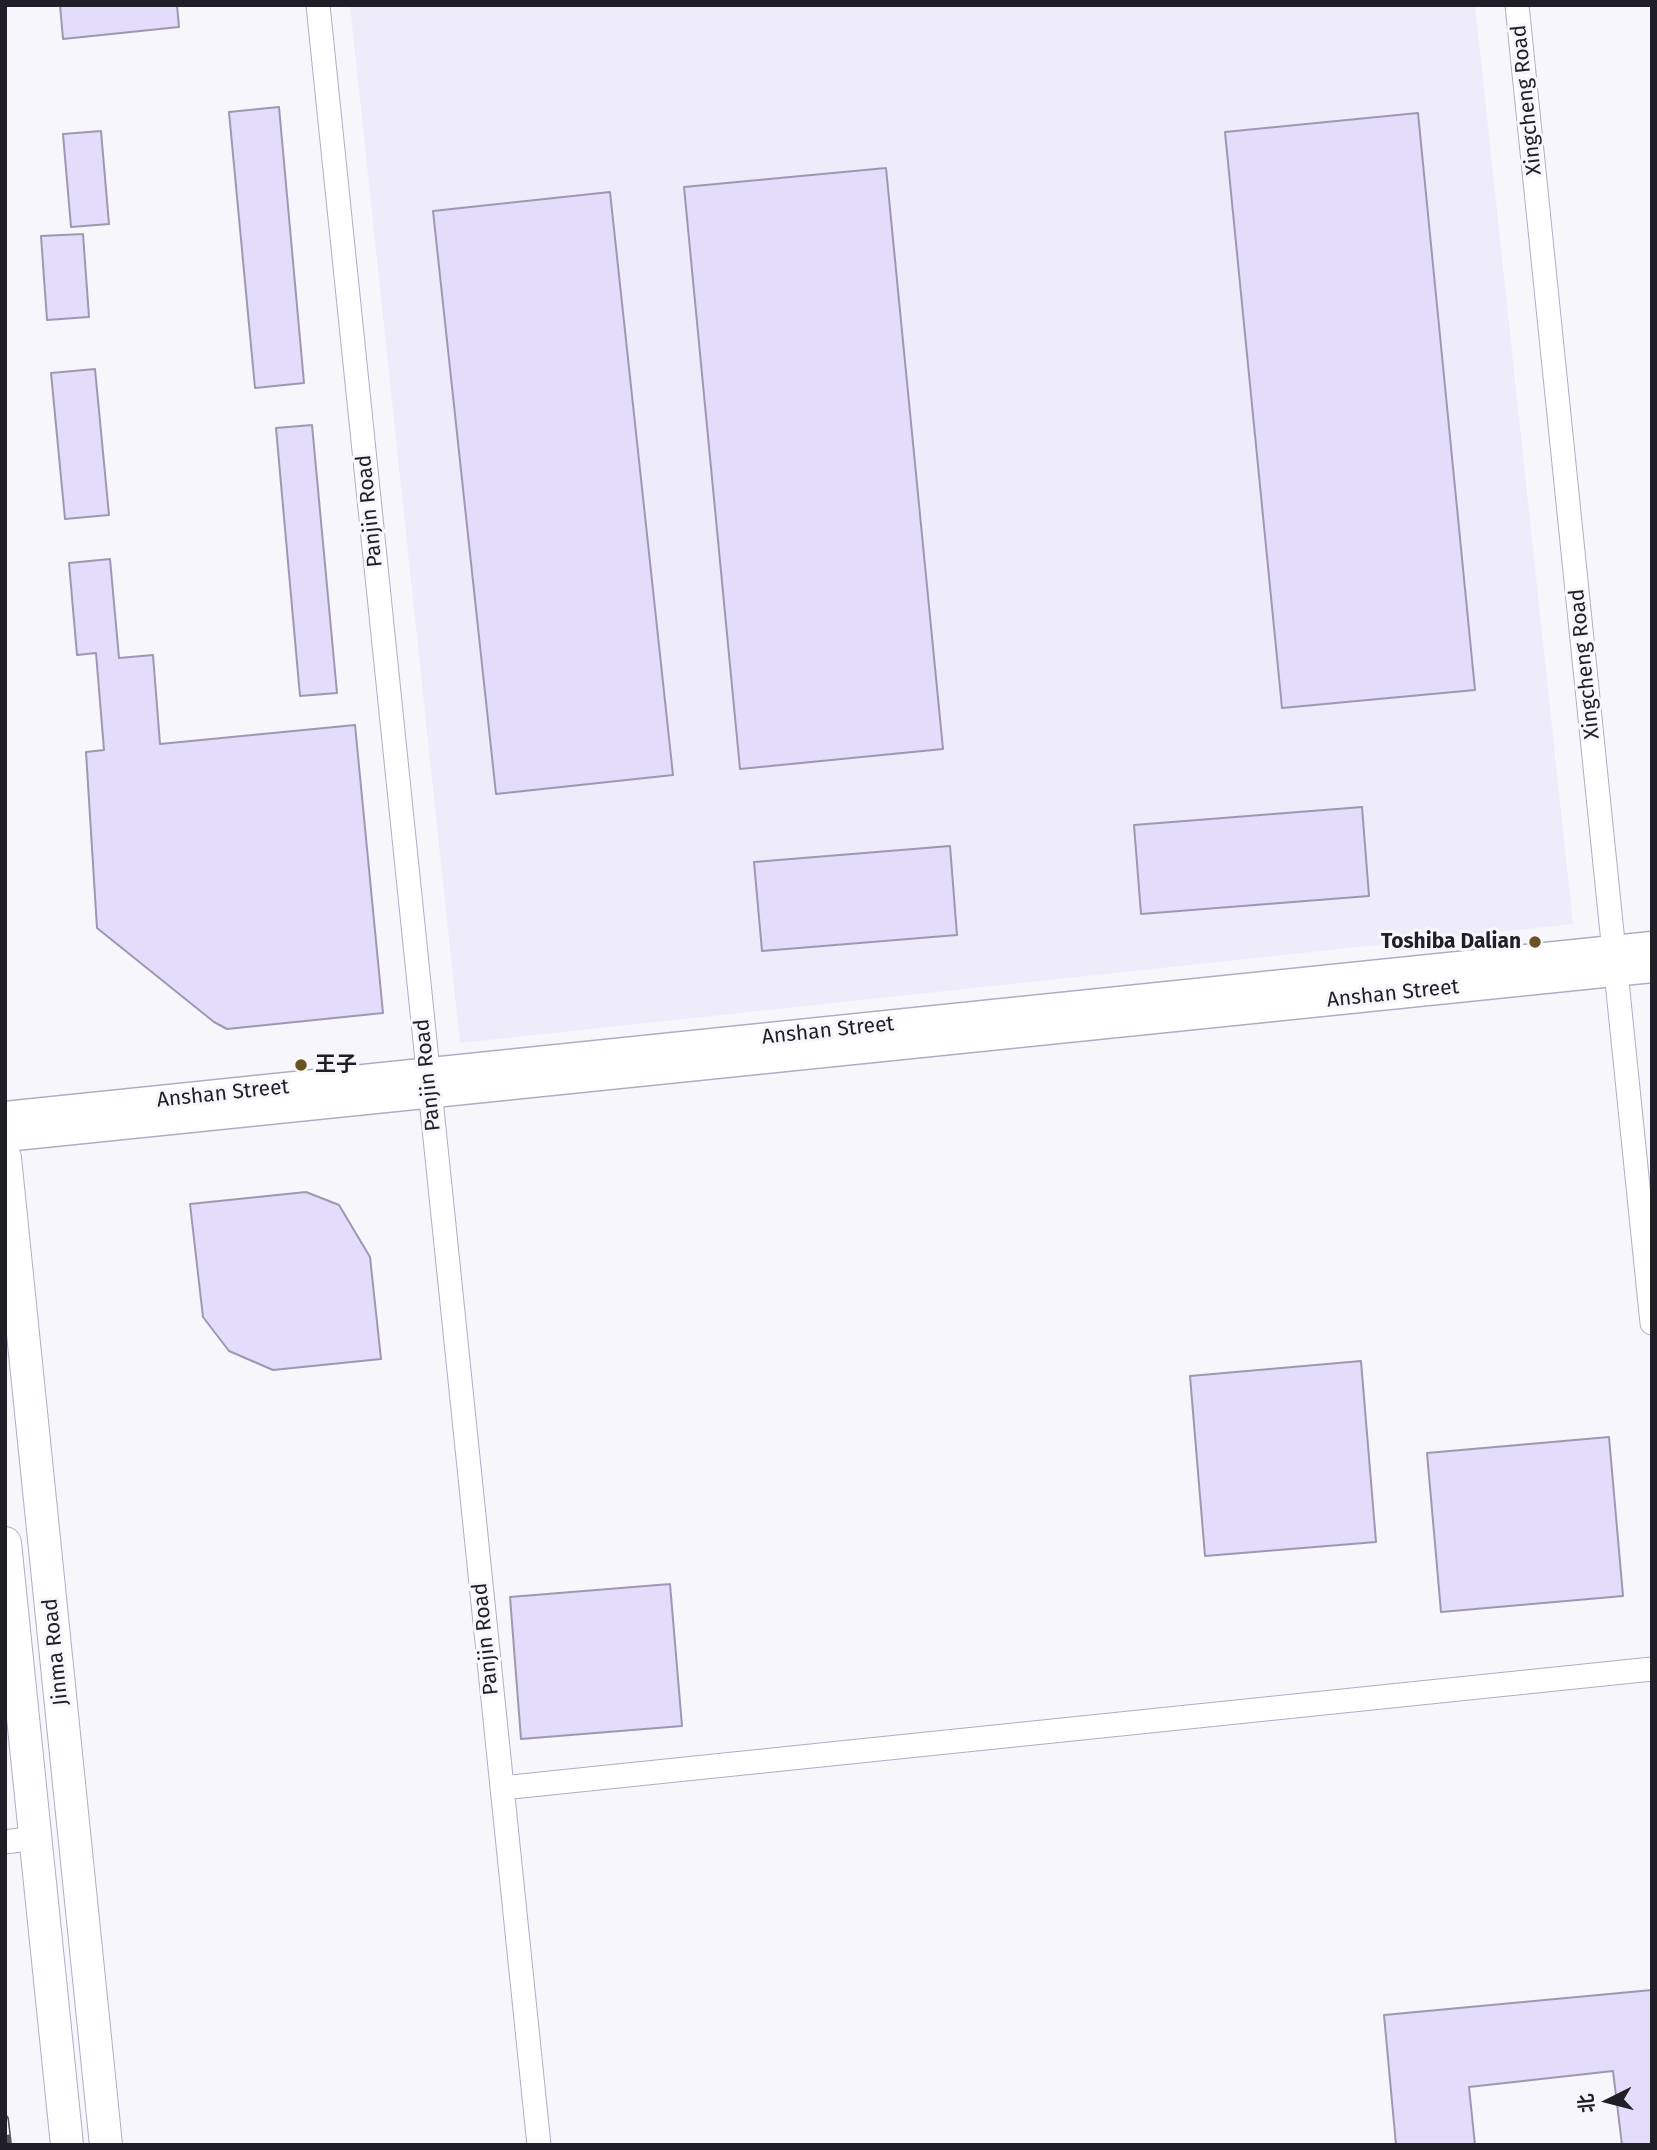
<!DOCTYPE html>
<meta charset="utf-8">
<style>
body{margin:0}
#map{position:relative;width:1657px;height:2150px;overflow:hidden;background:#f7f6fb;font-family:"Fira Sans","Noto Sans SC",sans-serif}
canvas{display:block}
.frame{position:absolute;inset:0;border:7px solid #201e27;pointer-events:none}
.north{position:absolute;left:1573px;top:2066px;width:70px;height:70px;-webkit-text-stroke:5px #f7f6fb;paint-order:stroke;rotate:264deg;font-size:19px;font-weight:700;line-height:28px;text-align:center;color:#201e27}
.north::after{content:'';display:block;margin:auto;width:24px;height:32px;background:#201e27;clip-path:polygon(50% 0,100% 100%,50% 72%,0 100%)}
</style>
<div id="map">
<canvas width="1657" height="2150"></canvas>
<div class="frame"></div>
<div class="north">北</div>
</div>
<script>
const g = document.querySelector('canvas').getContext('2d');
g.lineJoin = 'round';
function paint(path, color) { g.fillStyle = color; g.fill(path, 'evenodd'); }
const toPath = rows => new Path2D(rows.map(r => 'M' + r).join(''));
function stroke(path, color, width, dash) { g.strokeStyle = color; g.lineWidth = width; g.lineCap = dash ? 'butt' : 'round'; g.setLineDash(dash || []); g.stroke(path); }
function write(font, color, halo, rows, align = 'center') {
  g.font = font + ' "Fira Sans","Noto Sans SC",sans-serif'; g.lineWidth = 6; g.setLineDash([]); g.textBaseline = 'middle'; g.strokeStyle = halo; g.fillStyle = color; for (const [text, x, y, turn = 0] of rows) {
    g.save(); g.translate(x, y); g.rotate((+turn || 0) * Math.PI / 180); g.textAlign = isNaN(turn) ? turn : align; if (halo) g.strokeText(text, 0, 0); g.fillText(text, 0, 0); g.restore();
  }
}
paint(toPath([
 [350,5,1475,5,1573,924,460,1043]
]), '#eeecfa');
const building = toPath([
 [60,5,177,5,179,27,63,39,60,5],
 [279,107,304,383,255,388,229,112,279,107],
 [1418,113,1475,690,1282,708,1225,132,1418,113],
 [101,131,109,224,71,227,63,134,101,131],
 [886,168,943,749,740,769,684,187,886,168],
 [610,192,673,775,496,794,433,211,610,192],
 [83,234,89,317,47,320,41,236,83,234],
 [95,369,109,515,65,519,51,373,95,369],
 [312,425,337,693,300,696,276,428,312,425],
 [110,559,119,658,153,655,160,744,355,725,383,1013,227,1029,214,1022,97,928,86,752,104,750,96,653,77,655,69,563,110,559],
 [1362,807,1369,896,1141,914,1134,825,1362,807],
 [950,846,957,935,762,951,754,862,950,846],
 [306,1192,339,1205,370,1257,381,1359,273,1370,229,1351,203,1317,190,1204,306,1192],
 [1361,1361,1376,1542,1205,1556,1190,1376,1361,1361],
 [1609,1437,1623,1596,1441,1612,1427,1453,1609,1437],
 [670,1584,682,1726,521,1739,510,1597,670,1584],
 [1652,1990,1652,2145,1622,2145,1613,2071,1469,2087,1475,2145,1396,2145,1384,2015,1652,1990]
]);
paint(building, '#e3ddfb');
stroke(building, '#9d98b1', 2);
const minor = toPath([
 [318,5,539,2145],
 [1517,5,1652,1323],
 [502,1788,1652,1669],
 [5,1842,35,1838]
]);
const tertiary = toPath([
 [5,1116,1652,946],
 [5,1137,1652,968]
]);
const secondary = toPath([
 [5,1158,106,2145],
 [5,1543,67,2145]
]);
stroke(minor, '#b1acc6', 25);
stroke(tertiary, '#b1acc6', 31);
stroke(secondary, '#b1acc6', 34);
stroke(minor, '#fff', 23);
stroke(tertiary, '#fff', 28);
stroke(secondary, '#fff', 32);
const rail = toPath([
 [5,2119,8,2145]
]);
stroke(rail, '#57555d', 8);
stroke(rail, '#f7f6fb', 5, [16]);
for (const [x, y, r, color] of [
 [1535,942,7,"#695322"],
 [301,1065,7,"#695322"]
]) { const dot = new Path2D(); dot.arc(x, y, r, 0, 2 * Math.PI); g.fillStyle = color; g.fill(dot); stroke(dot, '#f7f6fb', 2.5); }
write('21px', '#201e27', '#f7f6fb', [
 ["Xingcheng Road",1527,100,-96],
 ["Panjin Road",370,511,-96],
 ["Xingcheng Road",1585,664,-96],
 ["Anshan Street",1393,994,-6],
 ["Anshan Street",828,1031,-6],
 ["Panjin Road",428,1075,-96],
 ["Anshan Street",223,1094,-6],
 ["Panjin Road",486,1639,-96],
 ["Jinma Road",56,1652,-96]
]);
write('bold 21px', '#201e27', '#f7f6fb', [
 ["Toshiba Dalian",1521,942],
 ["王子",315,1065,"left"]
], 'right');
</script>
